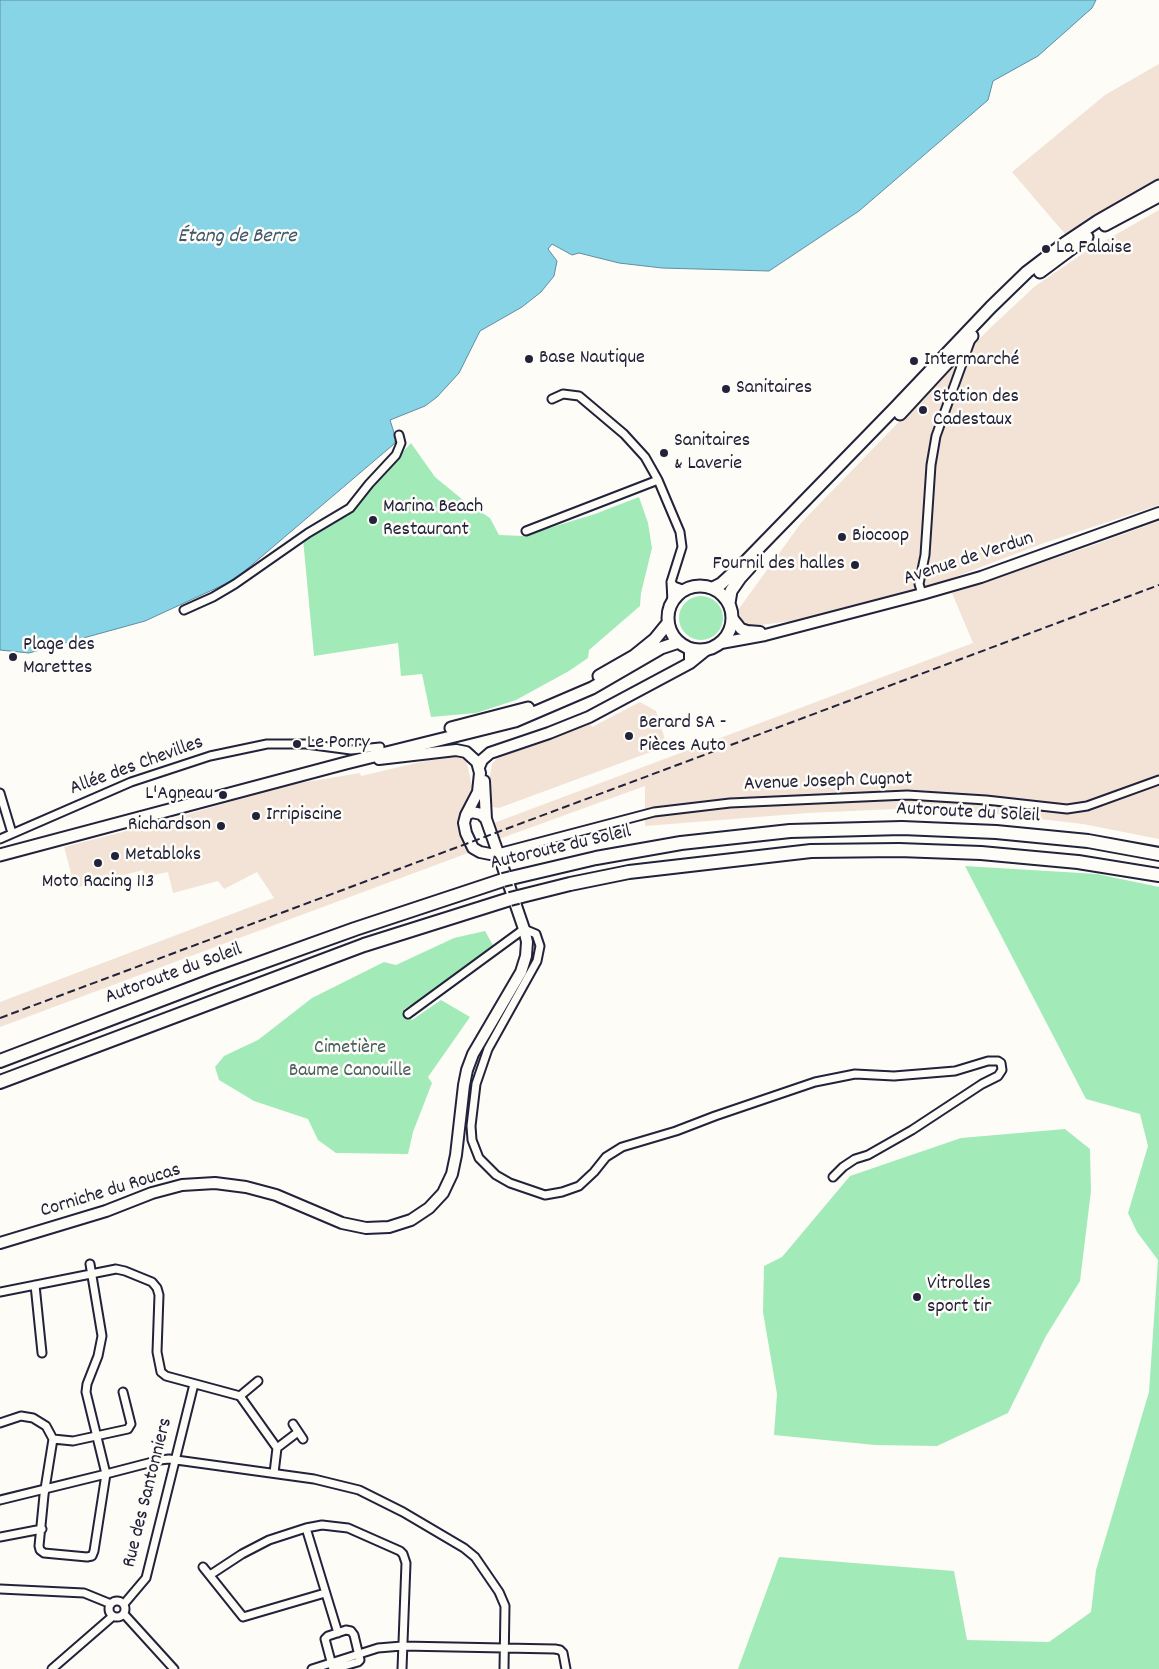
<!DOCTYPE html>
<meta charset="utf-8">
<style>
body{margin:0}
canvas{display:block;background:#fdfcf7}
</style>
<canvas width="1159" height="1669"></canvas>
<script>
const g = document.querySelector('canvas').getContext('2d');
g.lineJoin = 'round';
function paint(path, color) { g.fillStyle = color; g.fill(path, 'evenodd'); }
const toPath = rows => new Path2D(rows.map(r => 'M' + r).join(''));
function stroke(path, color, width, dash) { g.strokeStyle = color; g.lineWidth = width; g.lineCap = dash ? 'butt' : 'round'; g.setLineDash(dash || []); g.stroke(path); }
function write(font, color, halo, rows, align = 'center') {
  g.font = font + ' Dekko,sans-serif'; g.lineWidth = 5; g.setLineDash([]); g.textBaseline = 'middle'; g.strokeStyle = halo; g.fillStyle = color; for (const [text, x, y, turn = 0] of rows) {
    g.save(); g.translate(x, y); g.rotate((+turn || 0) * Math.PI / 180); g.textAlign = isNaN(turn) ? turn : align; if (halo) g.strokeText(text, 0, 0); g.fillText(text, 0, 0); g.restore();
  }
}
paint(toPath([
 [1159,64,1159,184,1065,234,1012,172,1105,95],
 [1159,210,1159,505,1044,543,934,585,793,621,752,626,742,621,738,610,801,523,986,332,1034,287,1085,252],
 [1159,521,1159,839,1083,824,937,807,808,813,645,826,645,786,499,839,494,823,973,643,952,593,1091,546],
 [640,702,656,711,667,746,499,808,492,807,490,776,492,764,498,757,550,740,590,723,592,727],
 [459,753,466,758,472,787,460,830,468,853,0,1027,0,1002,274,898,257,872,224,889,218,881,173,893,168,872,145,877,143,870,75,888,64,847,154,824,288,785,360,773,361,776]
]), '#f2e3d6');
paint(toPath([
 [411,443,435,477,463,500,490,518,499,535,523,536,595,514,639,497,648,523,652,548,641,593,640,606,589,650,588,658,569,671,516,700,476,713,431,717,422,674,401,676,398,643,314,656,303,539,341,518],
 '679 618a22 22 0 1 1 44 0a22 22 0 1 1-44 0Z',
 [965,866,1097,874,1159,887,1159,1669,738,1669,779,1557,954,1571,967,1640,1049,1642,1091,1612,1096,1570,1149,1392,1158,1260,1137,1232,1128,1213,1148,1146,1140,1114,1086,1099],
 [485,931,494,947,424,998,404,1009,412,1020,441,1000,470,1017,428,1077,432,1083,413,1132,408,1154,336,1153,318,1140,308,1119,254,1101,219,1080,215,1067,224,1056,258,1040,312,998,384,962,396,965,454,938],
 [1065,1129,1090,1149,1091,1191,1080,1281,1046,1336,1008,1413,937,1446,875,1445,774,1435,777,1394,763,1312,764,1266,782,1257,850,1176,961,1138]
]), '#a2ebb9');
const water = toPath([
 [0,0,1096,0,1092,8,1038,56,993,81,988,100,859,211,769,271,662,268,619,263,579,253,572,255,552,244,548,249,557,261,554,276,541,292,522,307,480,331,459,373,437,397,425,406,390,420,396,439,394,444,234,580,145,621,29,653,0,650,0,0]
]);
paint(water, '#87d4e6');
stroke(water, '#5f8da2', 1);
const minor = toPath([
 [552,399,563,394,579,396,624,434,645,457,658,480,680,532,682,547,671,582,672,602],
 [526,531,658,480],
 [671,582,674,586,685,590],
 [922,594,919,584,925,555,931,465,936,436,970,342],
 [184,610,213,597,235,584,308,533,350,508,369,484,396,455,401,443,399,435],
 [0,793,12,833],
 [0,839,131,782,210,756,267,744,306,744,351,750,380,747],
 [498,853,654,812,730,803,907,795,986,800,1067,809,1087,806,1159,780],
 [408,1014,524,929,536,934,540,946,537,961,488,1049,476,1084,471,1126,472,1140,479,1158,496,1175,510,1183,545,1195,562,1192,579,1186,594,1172,606,1157,622,1147,676,1131,715,1116,815,1082,855,1074,894,1076,955,1071,988,1061,998,1061,1001,1063,1002,1070,998,1076,982,1084,912,1130,868,1155,855,1159,843,1167,833,1177],
 [35,1285,42,1353],
 [0,1292,116,1269,125,1271,152,1282,157,1288,159,1295,157,1352,161,1372,166,1376,240,1396,277,1448,274,1473],
 [240,1396,258,1381],
 [0,1423,21,1416,33,1418,46,1426,53,1439,73,1441,128,1429,131,1424,123,1392],
 [293,1424,303,1439],
 [53,1439,44,1495,39,1546,40,1550,44,1553,87,1557,92,1556,94,1551,106,1474,86,1392,87,1384,98,1356,102,1336,90,1264],
 [277,1448,298,1432],
 [0,1500,106,1474,160,1460,169,1459,314,1479,359,1490,403,1512,464,1548,475,1557,499,1592,505,1606,504,1669],
 [306,1528,338,1633],
 [0,1537,42,1529],
 [203,1567,243,1617,325,1593],
 [210,1575,242,1554,269,1540,306,1528,322,1525,348,1528,400,1551,403,1554,406,1563,402,1669],
 [0,1589,84,1593,111,1604],
 '109 1609a8 8 0 1 1 16 0a8 8 0 1 1-16 0Z',
 [124,1604,146,1578,194,1384],
 [124,1614,174,1669],
 [346,1630,351,1631,354,1635,360,1660,358,1662,333,1669,325,1639,328,1636,346,1630],
 [52,1669,113,1616],
 [312,1669,378,1648,402,1646,555,1649,560,1650,563,1653,566,1669]
]);
const secondary = toPath([
 [733,619,741,629,747,631,760,632],
 [721,643,765,635,922,594,981,577,1159,513],
 [690,649,690,663],
 [379,759,456,750,466,752,477,762,480,773,478,792,466,815],
 [479,767,482,760,490,753,549,733,589,717,690,663,706,650],
 [484,781,486,819,498,853,490,854,480,852,473,848,466,833,464,823,466,815,472,812,481,814,486,819],
 [0,1243,106,1211,152,1193,182,1185,215,1183,246,1187,276,1195,342,1223,366,1228,389,1227,411,1220,429,1208,443,1193,452,1174,456,1155,464,1085,467,1070,473,1054,521,972,526,956,527,942,524,929,498,853]
]);
const primary = toPath([
 [1105,225,1159,196],
 [1040,272,1087,237],
 [900,414,972,336],
 '668 618a32 32 0 1 1 64 0a32 32 0 1 1-64 0Z',
 [713,588,721,584,746,561,894,409,991,307,1027,272,1065,243,1098,221,1159,186],
 [729,603,731,591,740,578,750,567],
 [599,676,634,656,655,639,668,623],
 [451,728,528,708],
 [0,855,346,763,515,721,592,688,661,648,679,642]
]);
const motorway = toPath([
 [511,878,596,858,681,843,790,831,902,828,996,832,1088,841,1159,854],
 [518,897,570,884,629,872,811,851,899,850,981,853,1078,862,1159,875],
 [0,1061,213,980,355,929,503,880],
 [0,1082,364,945,510,899]
]);
stroke(minor, '#22223b', 11);
stroke(secondary, '#22223b', 14);
stroke(primary, '#22223b', 15);
stroke(motorway, '#22223b', 16);
stroke(minor, '#fdfcf7', 7);
stroke(secondary, '#fdfcf7', 10);
stroke(primary, '#fdfcf7', 11);
stroke(motorway, '#fdfcf7', 12);
stroke(toPath([
 [0,1018,1159,585]
]), '#22223b', 2, [8, 4]);
const motorwayBridge = toPath([
 [503,880,511,878],
 [510,899,518,897]
]);
stroke(motorwayBridge, '#22223b', 16, []);
stroke(motorwayBridge, '#fdfcf7', 12);
for (const [x, y, r, color] of [
 [1046,249,5,"#22223b"],
 [529,359,5,"#22223b"],
 [914,361,5,"#22223b"],
 [726,389,5,"#22223b"],
 [923,410,5,"#22223b"],
 [664,453,5,"#22223b"],
 [373,520,5,"#22223b"],
 [842,537,5,"#22223b"],
 [855,565,5,"#22223b"],
 [13,657,5,"#22223b"],
 [629,736,5,"#22223b"],
 [297,744,5,"#22223b"],
 [223,795,5,"#22223b"],
 [256,816,5,"#22223b"],
 [221,826,5,"#22223b"],
 [115,856,5,"#22223b"],
 [98,863,5,"#22223b"],
 [917,1297,5,"#22223b"]
]) { const dot = new Path2D(); dot.arc(x, y, r, 0, 2 * Math.PI); g.fillStyle = color; g.fill(dot); stroke(dot, '#fdfcf7', 2); }
write('20px', '#22223b', '#fdfcf7', [
 ["La Falaise",1056,249],
 ["Base Nautique",539,359],
 ["Intermarché",924,361],
 ["Sanitaires",736,389],
 ["Station des",933,398],
 ["Cadestaux",933,421],
 ["Sanitaires",674,442],
 ["& Laverie",674,465],
 ["Marina Beach",383,508],
 ["Restaurant",383,531],
 ["Biocoop",852,537],
 ["Fournil des halles",845,565,"right"],
 ["Plage des",23,646],
 ["Marettes",23,669],
 ["Berard SA -",639,724],
 ["Pièces Auto",639,747],
 ["Le Porry",307,744],
 ["L'Agneau",213,795,"right"],
 ["Irripiscine",266,816],
 ["Richardson",211,826,"right"],
 ["Metabloks",125,856],
 ["Moto Racing 113",98,883,"center"],
 ["Vitrolles",927,1285],
 ["sport tir",927,1308]
], 'left');
write('20px', '#22223b', '#fdfcf7', [
 ["Avenue de Verdun",969,560,-18],
 ["Allée des Chevilles",137,767,-20],
 ["Avenue Joseph Cugnot",828,783,-2],
 ["Autoroute du Soleil",968,814,3],
 ["Autoroute du Soleil",561,849,-13],
 ["Autoroute du Soleil",174,975,-20],
 ["Corniche du Roucas",111,1192,-17],
 ["Rue des Santonniers",149,1493,-76]
]);
write('20px', '#485e61', '#fdfcf7', [
 ["Cimetière",350,1049],
 ["Baume Canouille",350,1072]
]);
write('italic 21px', '#40576e', '#fdfcf7', [
 ["Étang de Berre",237,238]
]);
</script>
